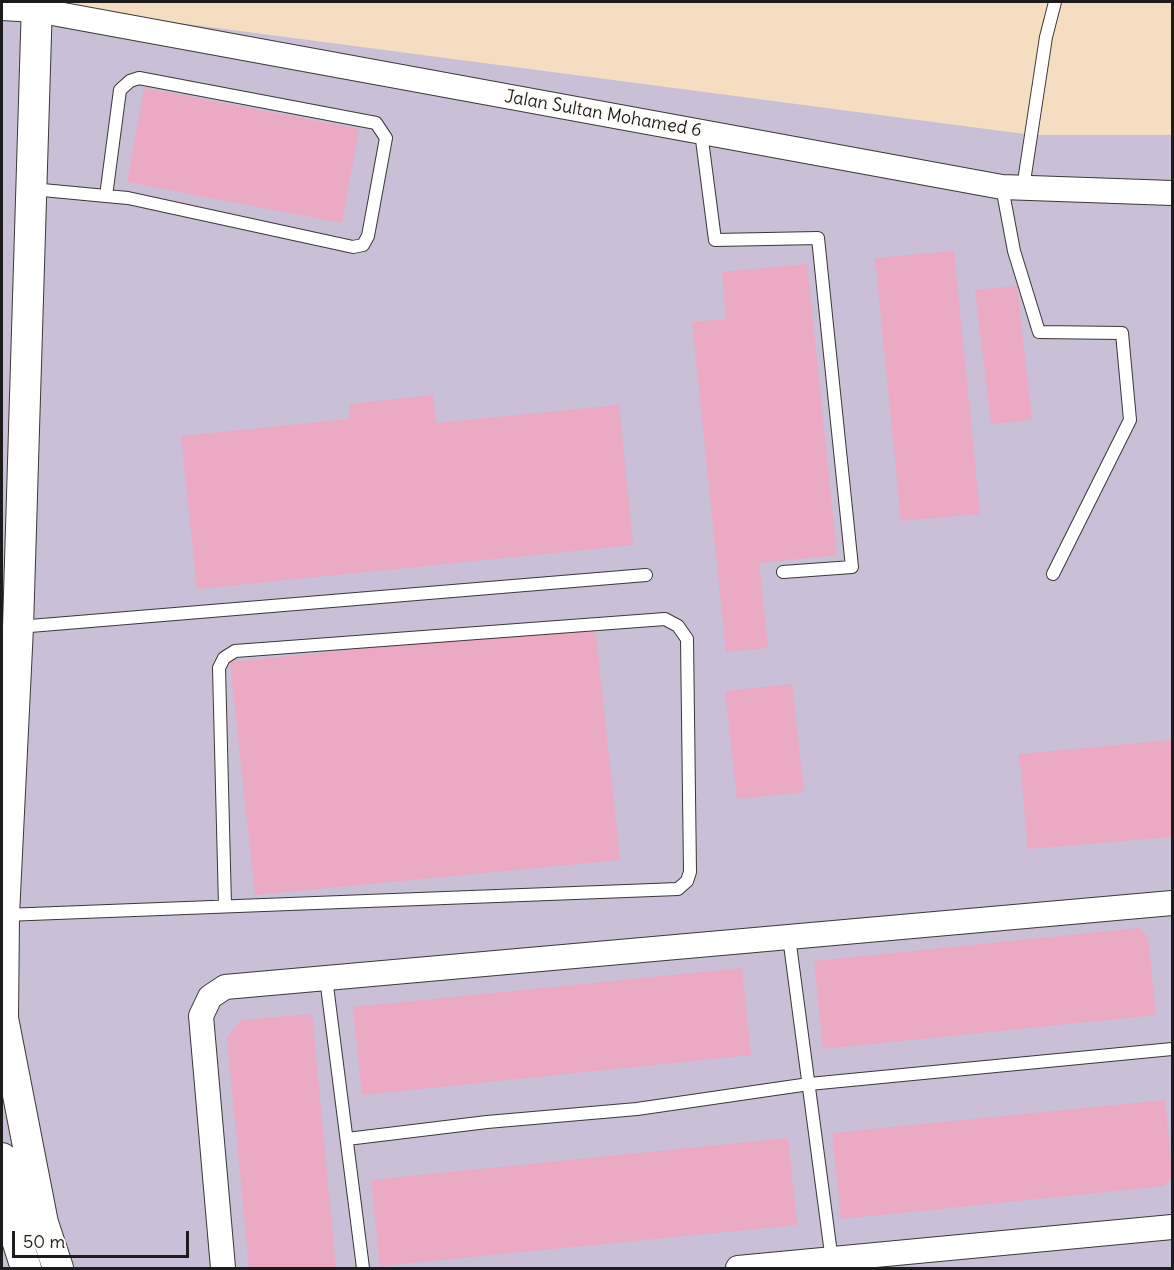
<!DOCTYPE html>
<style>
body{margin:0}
#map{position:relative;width:1174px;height:1270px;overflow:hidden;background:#f4ddc0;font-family:Delius,sans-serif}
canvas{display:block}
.frame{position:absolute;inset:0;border:3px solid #1c1c1c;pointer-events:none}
.scale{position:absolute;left:12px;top:1231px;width:177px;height:27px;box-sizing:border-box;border:3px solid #1c1c1c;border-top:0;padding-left:8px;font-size:18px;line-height:21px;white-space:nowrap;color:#1c1c1c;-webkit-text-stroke:4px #fdfcf7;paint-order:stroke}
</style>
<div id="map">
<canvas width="1174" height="1270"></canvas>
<div class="frame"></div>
<div class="scale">50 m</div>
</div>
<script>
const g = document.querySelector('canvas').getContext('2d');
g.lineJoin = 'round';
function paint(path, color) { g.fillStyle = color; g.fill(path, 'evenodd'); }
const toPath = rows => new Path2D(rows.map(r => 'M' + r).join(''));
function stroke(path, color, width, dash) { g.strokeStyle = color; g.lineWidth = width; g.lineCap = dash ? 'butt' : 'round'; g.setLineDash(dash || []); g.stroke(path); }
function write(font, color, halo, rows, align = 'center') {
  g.font = font + ' Delius,sans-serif'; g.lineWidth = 5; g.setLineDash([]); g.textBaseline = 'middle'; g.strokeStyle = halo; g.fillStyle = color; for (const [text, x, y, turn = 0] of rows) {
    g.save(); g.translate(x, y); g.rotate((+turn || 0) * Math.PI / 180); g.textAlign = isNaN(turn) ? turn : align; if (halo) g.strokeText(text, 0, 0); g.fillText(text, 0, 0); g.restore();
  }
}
paint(toPath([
 [2,2,19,2,1032,135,1172,135,1172,1268,2,1268]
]), '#c9bfd7');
paint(toPath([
 [144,88,359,129,342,223,127,182],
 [954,251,980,514,901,521,875,258],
 [807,264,837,555,759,563,768,648,726,652,692,322,726,319,722,272],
 [1017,286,1032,420,991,424,975,290],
 [433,395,436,423,619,405,633,545,197,589,181,436,350,419,349,404],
 [595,625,620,860,255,895,230,662],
 [792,684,804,792,737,799,725,691],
 [1172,740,1172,837,1028,849,1019,754],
 [1139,928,1148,937,1156,1015,823,1049,814,961],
 [742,968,751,1055,362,1095,353,1007],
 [312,1014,336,1268,249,1268,227,1038,241,1020],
 [1165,1100,1172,1171,1172,1177,1165,1186,841,1219,832,1133],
 [788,1138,797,1225,380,1266,371,1180]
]), '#eca9c4');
const service = toPath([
 [701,132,715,240,818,238,852,567,783,572],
 [1002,187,1014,251,1039,332,1122,333,1130,420,1053,574],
 [1023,188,1046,37,1055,2],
 [32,189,106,196,128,198,353,247,363,245,368,236,386,138,376,123,139,78,130,81,120,90,106,196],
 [18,627,646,575],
 [5,915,678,889,687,881,690,872,687,639,678,626,665,619,235,651,224,658,219,668,225,906],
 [789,937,832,1261],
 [326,978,363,1268],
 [347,1139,487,1122,637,1109,809,1084,1172,1049]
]);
const minor = toPath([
 [2,8,36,10,1002,187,1172,193],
 [223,1268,201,1016,210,997,225,987,1172,903],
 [738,1268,1172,1227]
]);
const tertiary = toPath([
 [37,2,18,627,4,915,3,1018,43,1223,58,1268],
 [2,1158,16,1237,26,1268]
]);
stroke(service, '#3c3935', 14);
stroke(minor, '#3c3935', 26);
stroke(tertiary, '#3c3935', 32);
stroke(service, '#fff', 12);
stroke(minor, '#fff', 24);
stroke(tertiary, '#fff', 30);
write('18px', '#1c1c1c', '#fdfcf7', [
 ["Jalan Sultan Mohamed 6",603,114,10]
]);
</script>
